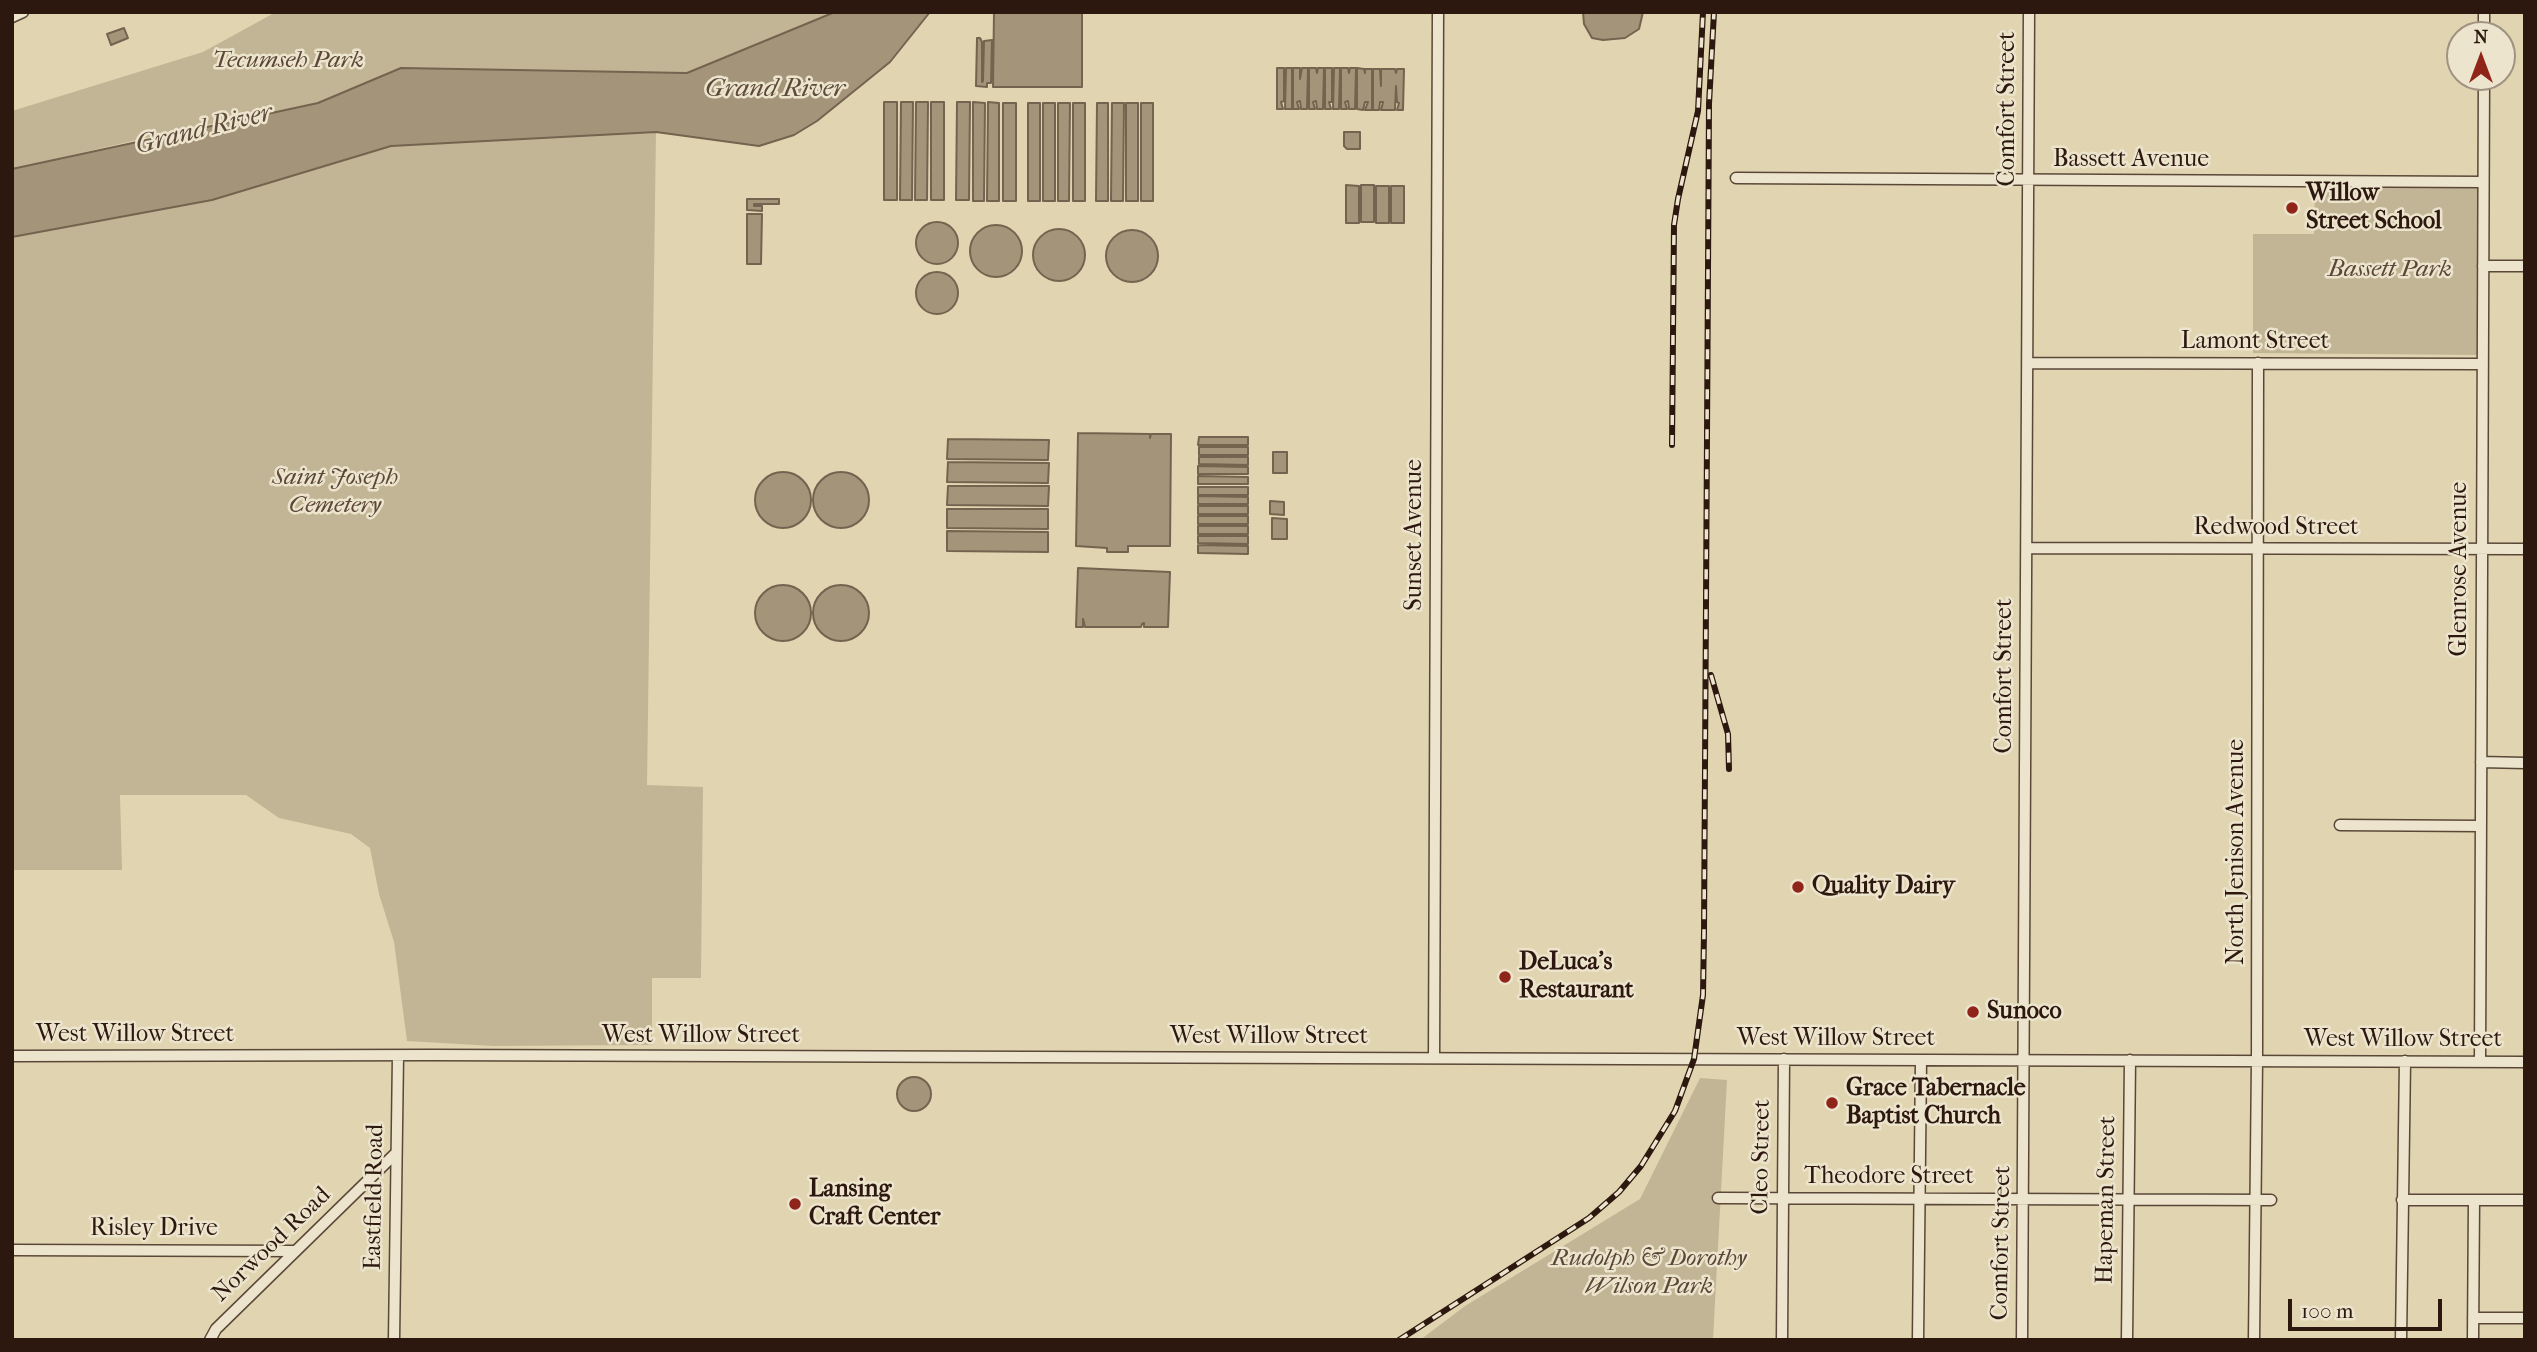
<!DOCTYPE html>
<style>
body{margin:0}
#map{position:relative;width:2537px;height:1352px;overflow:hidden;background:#e1d5b1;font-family:"IM FELL French Canon",serif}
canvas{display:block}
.frame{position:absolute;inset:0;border:14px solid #2d180f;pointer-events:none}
.north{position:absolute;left:2446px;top:21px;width:70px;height:70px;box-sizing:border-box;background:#ece4cc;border:2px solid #a09280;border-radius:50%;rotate:0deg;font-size:19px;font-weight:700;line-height:28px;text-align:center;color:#2d180f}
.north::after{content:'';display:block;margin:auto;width:24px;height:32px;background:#8f2418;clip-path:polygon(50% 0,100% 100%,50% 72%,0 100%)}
.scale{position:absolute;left:2288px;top:1299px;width:154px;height:32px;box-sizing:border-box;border:4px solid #2d180f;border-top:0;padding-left:9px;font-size:21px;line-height:24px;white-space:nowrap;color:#2d180f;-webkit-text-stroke:5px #ece4cc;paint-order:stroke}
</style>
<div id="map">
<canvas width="2537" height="1352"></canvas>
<div class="frame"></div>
<div class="north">N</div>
<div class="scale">100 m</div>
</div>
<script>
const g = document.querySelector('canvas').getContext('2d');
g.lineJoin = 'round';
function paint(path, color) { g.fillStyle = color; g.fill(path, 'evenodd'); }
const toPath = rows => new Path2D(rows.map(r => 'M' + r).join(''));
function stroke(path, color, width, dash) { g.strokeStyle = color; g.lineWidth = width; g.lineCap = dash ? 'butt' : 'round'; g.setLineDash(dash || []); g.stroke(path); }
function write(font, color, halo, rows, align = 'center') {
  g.font = font + ' "IM FELL French Canon",serif'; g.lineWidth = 5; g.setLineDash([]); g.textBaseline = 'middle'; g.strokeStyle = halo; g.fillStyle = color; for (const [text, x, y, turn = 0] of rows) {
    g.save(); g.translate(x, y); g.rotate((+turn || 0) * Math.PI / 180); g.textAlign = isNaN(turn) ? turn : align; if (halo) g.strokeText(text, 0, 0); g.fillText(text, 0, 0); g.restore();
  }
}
paint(toPath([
 [276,12,835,12,687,73,401,68,318,103,171,132,12,169,12,111,203,52],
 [656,132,647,785,703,787,701,978,652,978,652,1045,493,1046,407,1041,394,942,379,894,370,848,351,834,279,818,246,795,120,795,122,870,12,870,12,237,212,200,391,146],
 [2315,187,2479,188,2479,355,2253,353,2253,234,2314,234],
 [1700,1078,1727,1080,1713,1340,1420,1340,1465,1306,1640,1199]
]), '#c2b595');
const water = toPath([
 [835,12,930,12,890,62,817,121,794,135,759,146,656,132,391,146,212,200,12,237,12,169,318,103,401,68,687,73,835,12],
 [994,12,1082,12,1082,87,993,87,994,12],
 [1583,12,1643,12,1639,29,1625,38,1603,40,1592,38,1584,24,1583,12],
 [124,28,128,38,111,45,107,34,124,28],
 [977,38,980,38,982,42,982,82,983,81,984,41,992,40,991,83,987,83,987,87,976,86,977,38],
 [1277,68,1284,68,1284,101,1281,102,1283,109,1277,109,1277,68],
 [1286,68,1292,68,1292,109,1285,109,1286,68],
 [1293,68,1300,68,1300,79,1302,68,1308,68,1307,109,1301,109,1300,101,1297,102,1299,109,1293,109,1293,68],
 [1309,68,1316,68,1317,73,1318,68,1324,68,1323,109,1317,109,1316,101,1313,102,1315,109,1309,109,1309,68],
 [1325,68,1332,68,1332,102,1329,102,1331,109,1325,109,1325,68],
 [1334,68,1340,68,1339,109,1333,109,1334,68],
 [1341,68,1348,68,1349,73,1350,68,1356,68,1355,109,1349,109,1348,101,1345,102,1347,109,1341,109,1341,68],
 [1357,68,1364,69,1365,73,1365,69,1372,69,1372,110,1365,110,1368,102,1365,102,1363,110,1357,109,1357,68],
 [1373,69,1380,69,1381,86,1381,69,1395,69,1396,73,1397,69,1404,69,1403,110,1397,110,1399,103,1397,102,1396,86,1395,110,1381,110,1383,102,1380,102,1379,110,1373,110,1373,69],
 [884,102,897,102,897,200,884,200,884,102],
 [901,102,913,102,912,200,900,200,901,102],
 [916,102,928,102,927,200,915,200,916,102],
 [931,102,944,102,944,200,931,200,931,102],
 [957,102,970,102,969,200,956,200,957,102],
 [973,102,985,103,984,201,973,201,973,102],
 [988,102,999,103,999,201,987,201,988,102],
 [1003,103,1016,103,1016,201,1003,201,1003,103],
 [1028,103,1040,103,1040,201,1028,201,1028,103],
 [1043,103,1055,103,1055,201,1043,201,1043,103],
 [1058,103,1070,103,1069,201,1058,201,1058,103],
 [1073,103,1085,103,1085,201,1073,201,1073,103],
 [1097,103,1108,103,1108,201,1096,201,1097,103],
 [1112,103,1124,103,1123,201,1111,201,1112,103],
 [1126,103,1138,103,1138,201,1126,201,1126,103],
 [1141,103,1153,103,1153,201,1141,201,1141,103],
 [1344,132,1360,132,1360,149,1347,149,1344,146,1344,132],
 [1346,185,1359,186,1359,223,1346,223,1346,185],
 [1361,185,1374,185,1374,222,1361,222,1361,185],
 [1376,186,1389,186,1389,223,1376,223,1376,186],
 [1391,186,1404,186,1404,223,1391,223,1391,186],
 [747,199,779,199,779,204,754,204,754,206,762,206,762,211,747,210,747,199],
 [747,214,762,214,761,264,747,264,747,214],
 '916 243a21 21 0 1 1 42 0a21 21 0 1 1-42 0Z',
 '970 251a26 26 0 1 1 52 0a26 26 0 1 1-52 0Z',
 '1033 255a26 26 0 1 1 52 0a26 26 0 1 1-52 0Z',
 '1106 256a26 26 0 1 1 52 0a26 26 0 1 1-52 0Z',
 '916 293a21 21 0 1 1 42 0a21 21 0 1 1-42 0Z',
 [1078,433,1150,434,1150,438,1151,434,1171,434,1170,546,1128,546,1128,552,1107,552,1107,548,1076,546,1078,433],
 [1199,437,1248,437,1248,445,1198,445,1199,437],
 [948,439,1049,440,1048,460,947,459,948,439],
 [1199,447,1248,447,1248,455,1199,455,1199,447],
 [1273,452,1287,452,1287,473,1273,473,1273,452],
 [1199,457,1248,457,1248,465,1199,464,1199,457],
 [948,462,1049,463,1048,483,947,482,948,462],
 [1198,466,1248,467,1248,474,1198,474,1198,466],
 '755 500a28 28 0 1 1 56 0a28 28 0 1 1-56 0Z',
 '813 500a28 28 0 1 1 56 0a28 28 0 1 1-56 0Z',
 [1198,476,1248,477,1248,484,1198,484,1198,476],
 [948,486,1049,486,1048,506,947,505,948,486],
 [1198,487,1248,487,1248,495,1198,495,1198,487],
 [1198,496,1248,497,1248,504,1198,504,1198,496],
 [1270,501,1284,502,1284,515,1270,514,1270,501],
 [1198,506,1248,506,1248,514,1198,514,1198,506],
 [947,509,1048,509,1048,529,947,528,947,509],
 [1198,516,1248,516,1248,524,1198,524,1198,516],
 [1272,518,1287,519,1287,539,1272,539,1272,518],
 [1198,526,1248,526,1248,534,1198,534,1198,526],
 [947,531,1048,532,1048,552,947,551,947,531],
 [1198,536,1248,536,1248,544,1198,543,1198,536],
 [1198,545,1248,546,1248,554,1198,553,1198,545],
 [1078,568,1170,572,1168,627,1144,627,1144,623,1142,624,1141,627,1085,627,1083,619,1083,627,1076,627,1078,568],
 '813 613a28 28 0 1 1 56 0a28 28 0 1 1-56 0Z',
 '755 613a28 28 0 1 1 56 0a28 28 0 1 1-56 0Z',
 '897 1094a17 17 0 1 1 34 0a17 17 0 1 1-34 0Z'
]);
paint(water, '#a4957a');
stroke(water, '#74634f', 2);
const minor = toPath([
 [12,17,23,12],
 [2484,35,2484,12],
 [1736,178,2483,182],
 [2483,266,2525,266],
 [2028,363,2482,364],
 [2027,548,2525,549],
 [2481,762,2525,763],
 [2340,825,2480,826],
 [12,1056,431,1055,2525,1062],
 [1434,1058,1438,12],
 [2480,1061,2484,77],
 [1718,1198,2271,1200],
 [2402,1200,2525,1200],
 [12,1250,295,1251],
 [2473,1318,2525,1318],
 [210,1340,216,1329,396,1153],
 [394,1340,398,1056],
 [1782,1340,1784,1059],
 [1918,1340,1921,1060],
 [2022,1340,2029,12],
 [2127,1340,2130,1060],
 [2254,1340,2257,1061,2258,363],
 [2401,1340,2405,1061],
 [2473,1340,2474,1200]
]);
stroke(minor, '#5a4738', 13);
stroke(minor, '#ece4cc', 10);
const rail = toPath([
 [1672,445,1674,225,1678,199,1698,111,1703,12],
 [1711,675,1728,734,1729,769],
 [1399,1340,1589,1218,1619,1192,1641,1166,1675,1111,1694,1059,1703,995,1704,932,1709,104,1714,12]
]);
stroke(rail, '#2d180f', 6);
stroke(rail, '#ece4cc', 3.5, [10]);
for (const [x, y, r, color] of [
 [2292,208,7,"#8f2418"],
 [1798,887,7,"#8f2418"],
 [1505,977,7,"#8f2418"],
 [1973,1012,7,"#8f2418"],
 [1832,1103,7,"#8f2418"],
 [795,1204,7,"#8f2418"]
]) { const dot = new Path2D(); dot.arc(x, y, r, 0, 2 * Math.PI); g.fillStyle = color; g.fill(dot); stroke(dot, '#ece4cc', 2.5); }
write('italic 24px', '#5a4737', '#ece4cc', [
 ["Tecumseh Park",288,61],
 ["Bassett Park",2390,270],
 ["Saint Joseph",335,478],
 ["Cemetery",335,506],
 ["Rudolph & Dorothy",1649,1259],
 ["Wilson Park",1649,1287]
]);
write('24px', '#2d180f', '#ece4cc', [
 ["Comfort Street",2008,109,-90],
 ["Bassett Avenue",2131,160],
 ["Lamont Street",2255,342],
 ["Redwood Street",2276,528],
 ["Sunset Avenue",1415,535,-90],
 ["Glenrose Avenue",2460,569,-90],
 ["Comfort Street",2005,676,-90],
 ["North Jenison Avenue",2237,852,-90],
 ["West Willow Street",135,1035],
 ["West Willow Street",701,1036],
 ["West Willow Street",1269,1037],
 ["West Willow Street",1836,1039],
 ["West Willow Street",2403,1040],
 ["Cleo Street",1762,1157,-89],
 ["Theodore Street",1889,1177],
 ["Eastfield Road",375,1197,-89],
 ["Hapeman Street",2107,1200,-89],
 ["Risley Drive",154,1229],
 ["Comfort Street",2002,1243,-89],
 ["Norwood Road",272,1245,-44]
]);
write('bold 24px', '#2d180f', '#ece4cc', [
 ["Willow",2306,194],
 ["Street School",2306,222],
 ["Quality Dairy",1812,887],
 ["DeLuca's",1519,963],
 ["Restaurant",1519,991],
 ["Sunoco",1987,1012],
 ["Grace Tabernacle",1846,1089],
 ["Baptist Church",1846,1117],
 ["Lansing",809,1190],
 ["Craft Center",809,1218]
], 'left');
write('italic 26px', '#5d4a3a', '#ece4cc', [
 ["Grand River",775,90],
 ["Grand River",204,130,-14]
]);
</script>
